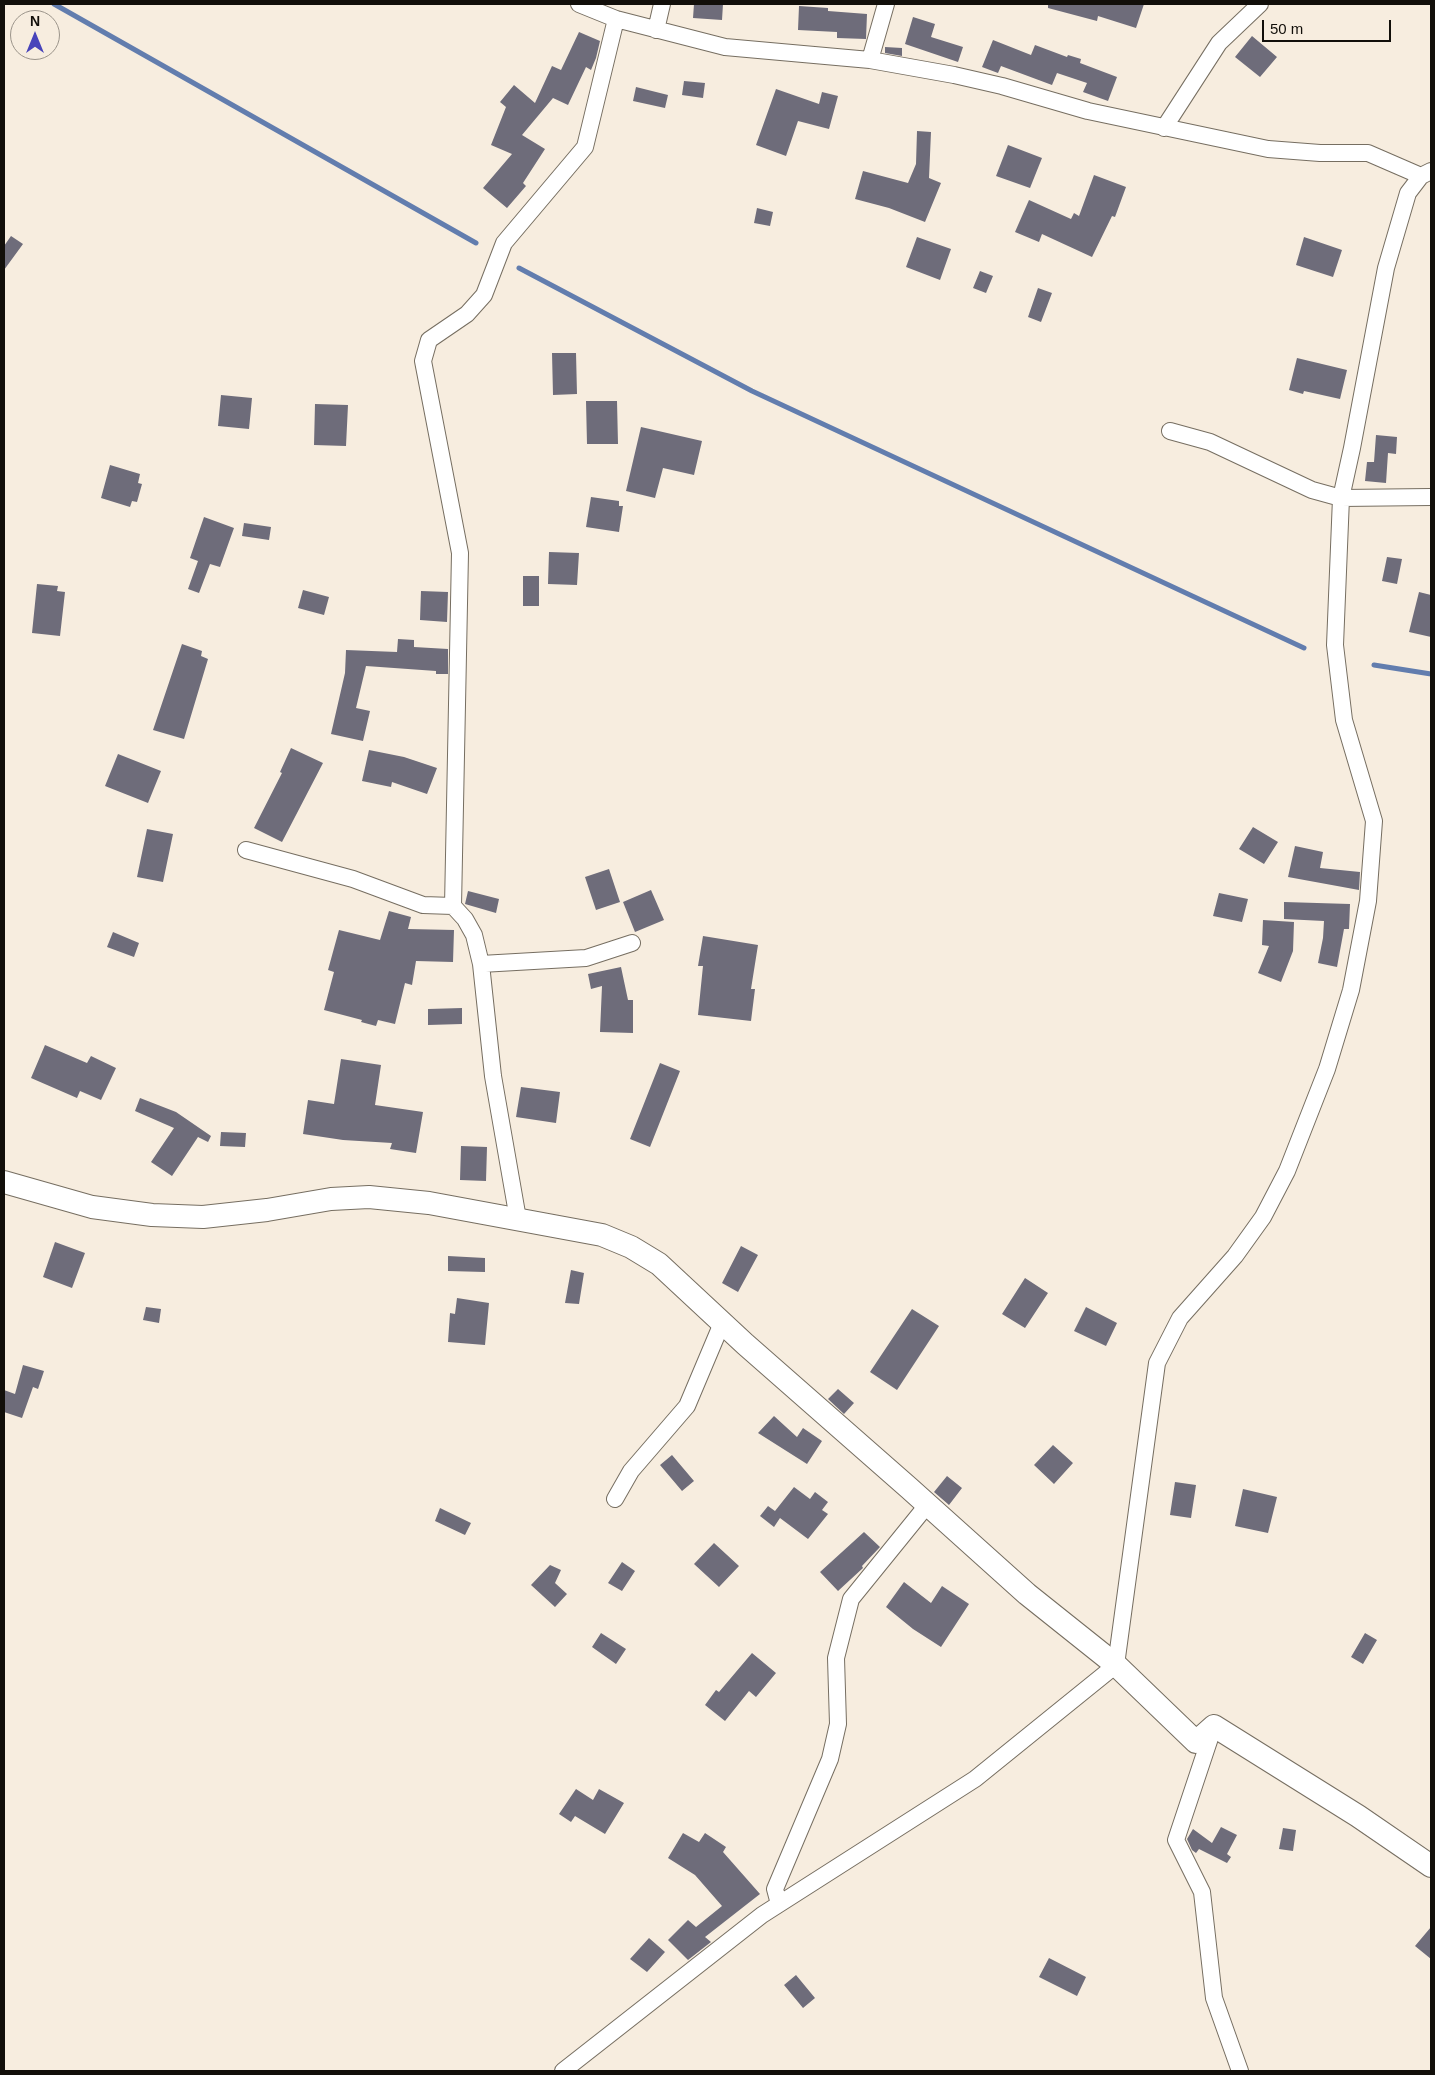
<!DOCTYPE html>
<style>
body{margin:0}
#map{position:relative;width:1435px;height:2075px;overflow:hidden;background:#f7eddf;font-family:Helvetica,sans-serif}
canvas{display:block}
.frame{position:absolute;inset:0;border:5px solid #120f0a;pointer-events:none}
.north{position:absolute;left:10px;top:10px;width:50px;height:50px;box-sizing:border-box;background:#f7eddf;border:1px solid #9b948a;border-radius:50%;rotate:0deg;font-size:14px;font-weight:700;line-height:20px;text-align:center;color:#120f0a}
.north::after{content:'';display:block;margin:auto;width:18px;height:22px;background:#4844ba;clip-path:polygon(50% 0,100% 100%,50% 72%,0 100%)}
.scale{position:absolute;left:1262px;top:20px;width:129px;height:22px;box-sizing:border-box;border:2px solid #120f0a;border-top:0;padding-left:6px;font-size:15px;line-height:18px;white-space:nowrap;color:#120f0a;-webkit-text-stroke:4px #f7eddf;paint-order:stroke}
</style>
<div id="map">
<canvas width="1435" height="2075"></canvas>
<div class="frame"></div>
<div class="north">N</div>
<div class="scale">50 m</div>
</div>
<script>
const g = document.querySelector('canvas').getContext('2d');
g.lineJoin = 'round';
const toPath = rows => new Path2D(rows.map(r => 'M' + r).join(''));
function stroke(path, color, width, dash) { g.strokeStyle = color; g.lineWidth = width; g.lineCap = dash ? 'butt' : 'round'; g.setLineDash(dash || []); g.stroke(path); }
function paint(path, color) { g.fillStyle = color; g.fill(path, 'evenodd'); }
stroke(toPath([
 [54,4,476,243],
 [519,268,752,391,1304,648],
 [1374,665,1431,674]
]), '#627dae', 5);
paint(toPath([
 [694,4,723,4,722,20,693,18],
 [1048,4,1144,4,1136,28,1098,16,1097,21,1048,8],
 [799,6,828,8,828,11,867,14,866,39,837,38,837,32,798,30],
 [913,17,935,24,931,37,963,47,958,62,905,44],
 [579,32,600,41,596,58,591,70,586,67,568,105,553,98,522,135,545,149,523,183,526,186,507,208,483,188,512,154,491,145,506,107,500,102,514,85,535,103,552,66,561,70],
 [1252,36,1277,57,1260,77,1235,57],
 [993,40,1031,55,1035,45,1067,57,1068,55,1081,59,1080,63,1117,77,1108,101,1083,92,1087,83,1057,73,1052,85,1001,66,998,73,982,67],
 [885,47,902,48,902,56,885,53],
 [684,81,705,83,703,98,682,95],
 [636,87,668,95,665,108,633,101],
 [776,89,819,104,822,92,838,96,829,129,798,121,786,156,756,145],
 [917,131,931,132,929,178,941,183,925,222,889,208,855,199,863,171,908,183,916,164],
 [1008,145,1042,158,1030,188,996,176],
 [1094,175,1126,187,1115,217,1112,216,1092,257,1042,234,1039,242,1015,232,1029,200,1071,219,1074,213,1079,216],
 [757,208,773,212,770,226,754,223],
 [11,236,23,244,4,270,4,246],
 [917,237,951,249,940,280,906,267],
 [1304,237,1342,250,1333,277,1296,265],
 [980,271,993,276,986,293,973,288],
 [1038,288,1052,293,1041,322,1028,317],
 [552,353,576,353,577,394,553,395],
 [1297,358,1347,370,1340,399,1304,391,1303,394,1289,390],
 [221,395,252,398,249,429,218,426],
 [586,401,617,401,618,444,587,444],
 [315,404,348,405,346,446,314,445],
 [641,427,702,441,694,475,663,468,655,498,626,491],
 [1376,435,1397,437,1396,454,1388,453,1386,483,1365,481,1367,462,1374,462],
 [110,465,140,474,138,483,142,484,137,502,132,501,130,507,101,498],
 [591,497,619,501,619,506,623,506,619,532,586,527],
 [204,517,234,528,220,567,210,564,199,593,188,589,198,561,190,558],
 [244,523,271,527,269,540,242,536],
 [549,552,579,553,577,585,548,584],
 [1387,557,1402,559,1397,584,1382,581],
 [523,576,539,576,539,606,523,606],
 [37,584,58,586,57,591,65,592,60,636,32,633],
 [303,590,329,597,324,615,298,608],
 [421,591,448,592,447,622,420,620],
 [1419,592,1431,595,1431,637,1409,632],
 [398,639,414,640,414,647,448,649,448,674,436,674,436,671,366,666,356,708,370,711,363,741,331,734,345,673,346,650,397,652],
 [182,644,202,651,201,656,208,659,184,739,153,730],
 [291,748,323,763,282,842,254,828,282,773,280,772],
 [369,750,404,757,437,768,427,794,392,782,391,787,362,781],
 [118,754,161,771,148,803,105,786],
 [1253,827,1278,842,1264,864,1239,849],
 [147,829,173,834,163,882,137,877],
 [1295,846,1323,852,1320,868,1360,872,1359,890,1288,877],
 [609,869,620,902,596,910,585,877],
 [651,890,664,920,635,932,623,902],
 [468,891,499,899,496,913,465,904],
 [1219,893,1248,899,1242,922,1213,916],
 [1284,902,1350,904,1349,929,1344,929,1337,967,1318,963,1323,938,1324,921,1284,919],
 [389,911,411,917,408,929,454,930,453,962,416,961,412,985,405,983,395,1024,378,1020,376,1026,361,1022,362,1020,324,1010,334,972,328,970,339,930,380,940],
 [1263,920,1294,922,1293,951,1281,982,1258,973,1269,946,1262,945],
 [113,932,139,943,134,957,107,947],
 [703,936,758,945,751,989,755,989,751,1021,698,1015,703,966,698,966],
 [621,967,628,1000,633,1000,633,1033,600,1032,602,986,591,989,588,974],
 [462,1008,462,1024,428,1025,428,1009],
 [45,1045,87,1063,91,1056,116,1068,101,1100,80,1091,77,1098,31,1078],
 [341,1059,381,1065,375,1105,423,1112,416,1153,390,1149,392,1143,343,1140,303,1134,308,1100,334,1104],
 [660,1063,680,1071,650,1147,630,1139],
 [521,1087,560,1092,556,1123,516,1117],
 [140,1098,176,1112,211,1136,208,1142,198,1137,172,1176,151,1162,174,1128,135,1111],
 [221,1132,246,1133,245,1147,220,1146],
 [461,1146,487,1147,486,1181,460,1180],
 [55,1242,85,1253,72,1288,43,1277],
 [741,1246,758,1255,738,1292,722,1283],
 [448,1256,485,1258,485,1272,448,1271],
 [571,1270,584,1273,579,1304,565,1303],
 [1025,1278,1048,1293,1025,1328,1002,1314],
 [457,1298,489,1303,485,1345,448,1342,450,1313,455,1314],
 [146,1307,161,1309,159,1323,143,1320],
 [1086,1307,1117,1323,1106,1346,1074,1331],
 [912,1309,939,1326,897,1390,870,1372],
 [23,1365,44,1371,38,1389,33,1387,22,1418,4,1412,4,1390,15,1394],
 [838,1389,854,1403,844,1414,828,1399],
 [774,1416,797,1437,803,1428,822,1441,807,1464,758,1433],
 [1053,1445,1073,1463,1054,1484,1034,1465],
 [672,1455,694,1481,682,1491,660,1465],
 [947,1476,962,1488,949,1505,934,1492],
 [1175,1482,1196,1485,1191,1518,1170,1515],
 [794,1487,810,1499,815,1492,828,1502,822,1510,828,1514,808,1539,780,1518,774,1527,760,1516,768,1506,775,1511],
 [1243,1489,1277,1497,1268,1533,1235,1526],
 [440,1508,471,1523,465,1535,435,1521],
 [864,1532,880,1547,862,1566,863,1568,838,1591,820,1572],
 [714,1543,739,1566,719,1587,694,1564],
 [622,1562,635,1571,622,1591,608,1583],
 [550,1565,561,1570,555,1583,567,1594,555,1607,531,1585],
 [904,1582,931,1603,942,1586,969,1604,941,1647,913,1629,886,1607],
 [601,1633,626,1649,616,1664,592,1647],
 [1365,1633,1377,1640,1363,1664,1351,1657],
 [752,1653,776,1673,756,1697,749,1691,725,1721,705,1705,716,1690,719,1692],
 [576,1789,593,1800,599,1789,624,1803,605,1834,575,1816,571,1822,559,1814],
 [1221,1827,1237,1835,1227,1854,1231,1857,1227,1863,1199,1849,1196,1853,1192,1850,1187,1839,1193,1829,1212,1843],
 [1283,1828,1296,1830,1293,1851,1279,1849],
 [683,1833,699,1842,705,1833,726,1847,723,1852,760,1894,705,1937,711,1942,688,1960,668,1940,688,1920,696,1927,722,1906,695,1875,668,1858],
 [1431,1927,1431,1959,1415,1946],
 [649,1938,665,1952,647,1972,630,1959],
 [1049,1958,1086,1977,1077,1996,1039,1977],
 [796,1975,815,1998,803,2008,784,1985]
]), '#6e6c7a');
const street = toPath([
 [579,4,616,19,725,47,870,60,954,75,1002,86,1088,111,1268,149,1320,153,1368,153,1421,176],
 [656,30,662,4],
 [870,60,886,4],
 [1164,128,1219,43,1260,4],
 [1170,431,1210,442,1312,490,1341,498,1431,497],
 [246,850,353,879,423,905,453,906,460,553,423,361,429,340,467,314,484,295,504,243,585,147,616,19],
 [453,906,465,919,474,935,481,964,493,1076,518,1219],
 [481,964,586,958,632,943],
 [615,1499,631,1471,687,1406,722,1323],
 [1214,1726,1176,1840,1202,1892,1214,1998,1240,2071],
 [779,1904,775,1889,830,1759,838,1724,836,1658,851,1599,928,1504],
 [563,2071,762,1915,975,1779,1116,1665,1157,1363,1180,1318,1235,1256,1263,1217,1287,1171,1327,1069,1351,990,1368,901,1374,821,1344,720,1335,645,1341,498,1352,448,1386,268,1408,193,1421,176,1431,171]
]);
const secondary = toPath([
 [4,1182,92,1207,152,1215,203,1217,267,1210,331,1199,369,1197,429,1203,602,1235,631,1247,659,1264,745,1344,909,1488,1027,1594,1116,1665,1196,1742,1214,1726,1358,1816,1431,1866]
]);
stroke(street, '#766e61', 18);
stroke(secondary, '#766e61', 24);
stroke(street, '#fff', 16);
stroke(secondary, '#fff', 22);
</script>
